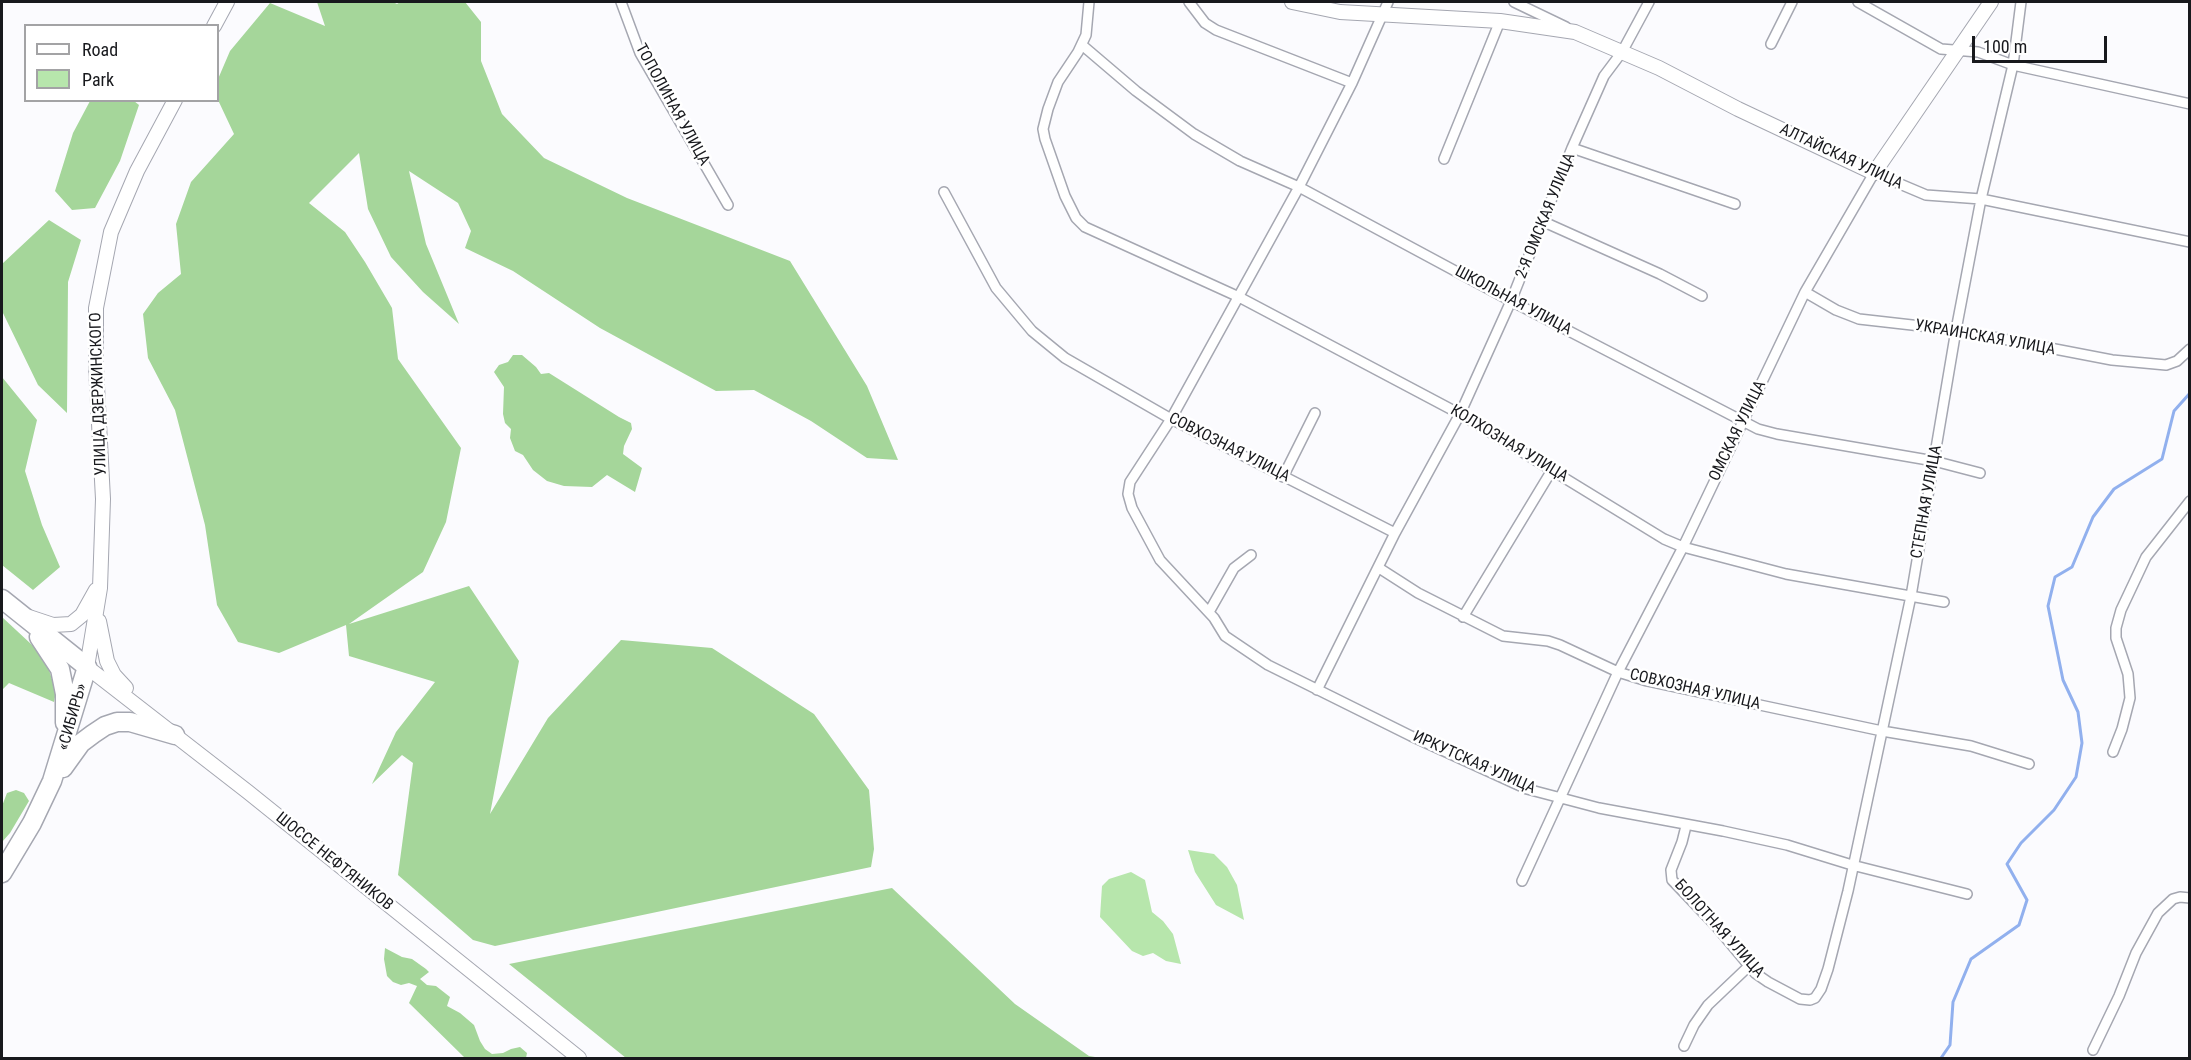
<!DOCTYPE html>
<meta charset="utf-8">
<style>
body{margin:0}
#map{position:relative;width:2191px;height:1060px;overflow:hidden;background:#fbfbfe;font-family:"Roboto Condensed",sans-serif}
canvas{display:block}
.frame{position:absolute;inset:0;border:3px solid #18191d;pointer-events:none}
.legend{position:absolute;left:24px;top:24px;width:195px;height:78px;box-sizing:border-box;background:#fff;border:2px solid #a3a3a5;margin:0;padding:8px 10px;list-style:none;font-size:18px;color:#18191d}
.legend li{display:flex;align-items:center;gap:12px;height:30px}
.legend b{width:30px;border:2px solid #a3a3a5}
.scale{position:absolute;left:1972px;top:36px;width:135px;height:27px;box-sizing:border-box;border:3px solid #18191d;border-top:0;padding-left:8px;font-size:18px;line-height:21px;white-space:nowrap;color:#18191d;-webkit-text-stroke:4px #fff;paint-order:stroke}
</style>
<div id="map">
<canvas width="2191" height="1060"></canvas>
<div class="frame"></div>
<ul class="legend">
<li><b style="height:8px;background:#fff"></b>Road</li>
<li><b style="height:16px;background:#b7e6ac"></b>Park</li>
</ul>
<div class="scale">100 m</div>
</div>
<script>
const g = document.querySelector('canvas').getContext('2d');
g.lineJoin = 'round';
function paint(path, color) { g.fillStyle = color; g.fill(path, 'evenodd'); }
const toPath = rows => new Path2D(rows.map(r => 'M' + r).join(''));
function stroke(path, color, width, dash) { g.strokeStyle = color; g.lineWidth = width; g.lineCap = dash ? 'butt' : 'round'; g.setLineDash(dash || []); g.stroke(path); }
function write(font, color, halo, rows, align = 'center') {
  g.font = font + ' "Roboto Condensed",sans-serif'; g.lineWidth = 5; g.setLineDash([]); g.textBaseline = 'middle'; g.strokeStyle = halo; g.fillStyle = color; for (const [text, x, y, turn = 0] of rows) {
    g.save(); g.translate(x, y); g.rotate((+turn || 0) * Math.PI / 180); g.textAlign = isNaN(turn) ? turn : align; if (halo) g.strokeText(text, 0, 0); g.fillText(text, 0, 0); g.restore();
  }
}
paint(toPath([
 [1188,850,1214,854,1227,867,1237,885,1244,920,1216,905,1195,872],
 [1131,872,1145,880,1152,912,1163,921,1173,934,1181,964,1166,961,1153,953,1143,956,1132,951,1100,917,1102,886,1109,879]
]), '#b7e6ac');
paint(toPath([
 [317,2,393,2,397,4,400,2,465,2,481,22,481,61,502,114,544,158,627,198,790,261,867,386,898,460,867,458,811,421,754,390,716,391,600,328,513,271,465,248,471,231,458,203,409,171,426,244,459,324,423,292,391,257,368,209,359,153,309,203,345,232,365,262,392,308,398,359,461,448,446,522,423,572,349,624,469,586,519,661,490,814,548,718,621,640,712,648,814,714,869,790,874,849,871,867,495,946,473,940,398,875,413,763,402,755,372,784,396,732,435,682,349,656,346,625,279,653,238,642,217,605,205,525,175,410,148,358,143,314,158,293,181,274,176,224,191,182,234,134,218,100,218,79,230,51,270,3,325,26],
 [90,101,134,101,139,105,120,161,95,208,72,210,55,191,73,133],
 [49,220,81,240,68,282,67,413,38,385,2,311,2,264],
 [513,355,522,355,536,367,541,374,549,373,619,417,631,423,632,429,624,446,623,454,642,468,635,492,607,475,592,487,564,486,547,481,533,470,523,455,515,451,510,438,511,429,505,423,503,414,504,387,494,372,499,365,508,362],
 [2,377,37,420,25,471,42,525,60,567,33,590,2,565],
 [2,617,45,657,56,692,54,702,9,683,2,690],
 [16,790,24,793,29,801,10,833,2,842,2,806,7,793],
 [892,888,1015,1004,1089,1056,1101,1058,626,1058,509,964],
 [385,948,402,957,412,959,426,969,429,972,420,979,427,985,436,986,450,997,447,1006,460,1013,474,1025,480,1041,485,1049,492,1054,503,1053,511,1049,520,1047,527,1053,526,1058,465,1058,409,1003,417,986,409,983,401,985,393,982,387,976,384,959]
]), '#a5d69a');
stroke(toPath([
 [1941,1058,1950,1045,1953,1002,1971,959,2019,925,2027,900,2007,864,2021,843,2054,810,2076,777,2082,743,2078,712,2063,680,2048,606,2055,577,2072,567,2093,517,2114,489,2162,459,2174,411,2190,393]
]), '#91b0ee', 3);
const street = toPath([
 [621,2,640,53,728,205],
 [1089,2,1086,35,1078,52,1058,82,1048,109,1043,129,1045,139,1065,196,1076,218,1085,227,1239,297,1460,414,1664,539,1683,547,1786,574,1944,602],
 [1189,2,1205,23,1216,30,1352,83],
 [1388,2,1352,83,1299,187,1171,419,1130,482,1128,494,1132,508,1160,560,1214,618,1225,636,1268,665,1411,736,1527,789,1599,808,1723,831,1787,845,1852,865,1967,894],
 [1514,2,1566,27],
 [1858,2,1941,49,1978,52,2013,65,2190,104],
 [1771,44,1792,2],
 [1082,45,1136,91,1194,134,1240,161,1299,187,1511,301,1758,429,1777,434,1934,461,1980,473],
 [1572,148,1735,204],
 [1444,159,1500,21],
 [944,192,996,288,1032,331,1065,358,1171,419,1395,533],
 [1544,222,1660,274,1702,296],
 [1805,292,1836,310,1859,319,1956,330,2112,360,2166,365,2177,361,2190,349],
 [1283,477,1315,413],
 [1379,568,1418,593,1503,636,1548,641,1560,645,1618,672,1647,681,1882,731,1971,746,2029,764],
 [1209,612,1234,568,1251,555],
 [1463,617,1552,470],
 [1317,690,1395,533,1460,414,1511,301,1572,148,1604,76,1622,52,1649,2],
 [2113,752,2122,729,2130,698,2128,674,2116,638,2116,628,2121,610,2146,557,2190,501],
 [1686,826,1682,842,1671,870,1672,880,1715,925,1755,973,1768,982,1800,999,1810,1000,1815,998,1821,989,1828,969,1848,891,1911,596,1956,330,1981,199,2013,65,2021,2],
 [1522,881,1618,672,1683,547,1805,292,1874,173,1926,195,1981,199,2190,242],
 [1684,1046,1694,1025,1708,1005,1749,966],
 [2093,1050,2119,996,2136,953,2158,913,2173,899,2180,897,2190,898]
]);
const secondary = toPath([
 [1292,2,1340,12,1500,21,1575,32,1659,68,1738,109,1874,173,1991,2],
 [214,26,227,2],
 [175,100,137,171,111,232,96,308,96,367,103,499,100,588,87,667,248,792,579,1058],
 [29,617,53,625,71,624,82,615,96,590],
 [99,621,107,661,114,675,126,688]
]);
const highway = toPath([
 [2,599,87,667,52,781,32,823,2,873],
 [39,637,60,669,65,694,65,723],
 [63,768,81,743,93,734,105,726,117,722,130,722,175,735]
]);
stroke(street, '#a5a7b1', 12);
stroke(secondary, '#a5a7b1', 16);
stroke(highway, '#a5a7b1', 21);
stroke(street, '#fff', 9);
stroke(secondary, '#fff', 14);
stroke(highway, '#fff', 18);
write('16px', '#18191d', '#fff', [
 ["ТОПОЛИНАЯ УЛИЦА",672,105,61],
 ["АЛТАЙСКАЯ УЛИЦА",1841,157,25],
 ["2-Я ОМСКАЯ УЛИЦА",1546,216,-68],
 ["ШКОЛЬНАЯ УЛИЦА",1513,301,28],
 ["УКРАИНСКАЯ УЛИЦА",1985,338,10],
 ["УЛИЦА ДЗЕРЖИНСКОГО",99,394,-92],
 ["ОМСКАЯ УЛИЦА",1738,431,-64],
 ["КОЛХОЗНАЯ УЛИЦА",1509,444,31],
 ["СОВХОЗНАЯ УЛИЦА",1229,448,27],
 ["СТЕПНАЯ УЛИЦА",1927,502,-80],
 ["СОВХОЗНАЯ УЛИЦА",1695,690,13],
 ["«СИБИРЬ»",73,717,-74],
 ["ИРКУТСКАЯ УЛИЦА",1474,763,24],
 ["ШОССЕ НЕФТЯНИКОВ",334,862,39],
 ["БОЛОТНАЯ УЛИЦА",1719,929,48]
]);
</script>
